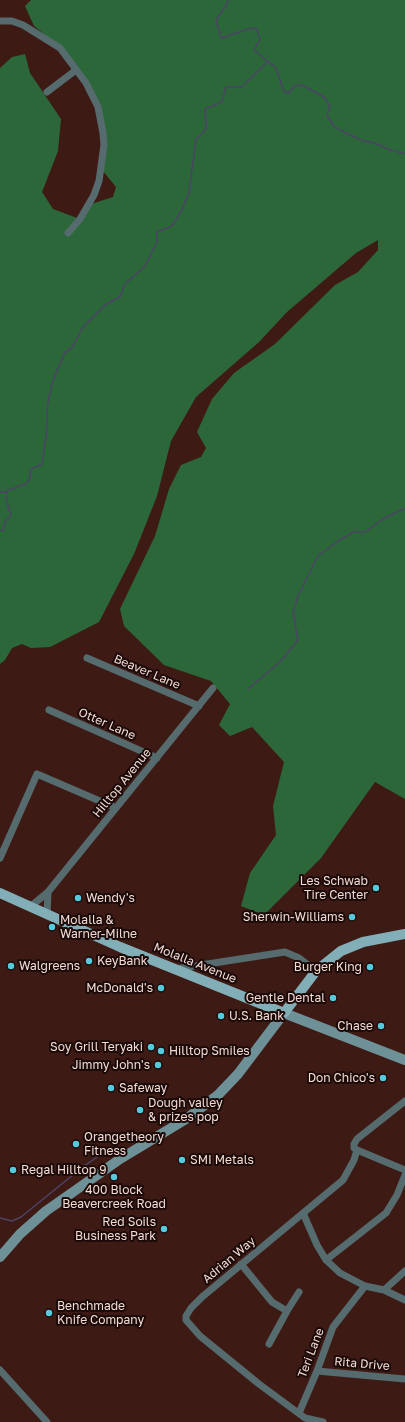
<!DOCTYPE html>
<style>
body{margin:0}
canvas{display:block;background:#3e1a15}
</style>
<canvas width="405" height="1422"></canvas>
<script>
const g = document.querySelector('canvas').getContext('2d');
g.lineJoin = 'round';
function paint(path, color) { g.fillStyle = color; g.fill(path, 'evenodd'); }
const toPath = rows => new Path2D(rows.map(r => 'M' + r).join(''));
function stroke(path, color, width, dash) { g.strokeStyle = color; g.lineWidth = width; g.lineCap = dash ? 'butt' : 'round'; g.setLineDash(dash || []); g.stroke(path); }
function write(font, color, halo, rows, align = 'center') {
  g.font = font + ' "Golos Text",sans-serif'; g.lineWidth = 4; g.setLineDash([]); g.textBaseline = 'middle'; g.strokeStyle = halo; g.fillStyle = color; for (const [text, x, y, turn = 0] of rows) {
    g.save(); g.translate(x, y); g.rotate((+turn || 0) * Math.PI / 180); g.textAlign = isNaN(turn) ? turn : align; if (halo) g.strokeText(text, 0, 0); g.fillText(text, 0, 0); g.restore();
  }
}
paint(toPath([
 [31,0,405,0,405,799,375,782,321,858,264,915,241,906,250,873,276,835,273,806,284,762,252,727,230,736,219,725,230,704,211,681,164,665,124,626,120,609,155,536,169,489,181,465,201,457,206,448,197,432,212,399,234,373,275,344,335,285,358,272,378,250,378,240,356,253,287,312,259,342,196,397,171,441,157,496,134,554,99,622,50,647,31,648,22,644,12,648,5,660,0,664,0,68,12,57,25,54,30,73,61,119,58,151,42,192,53,209,77,218,88,205,113,197,116,187,103,171,101,112,67,53,34,26,25,6]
]), '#2c673a');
stroke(toPath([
 [228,0,227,4,216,20,221,38,248,29,256,28,260,39,254,50,276,68,284,92,289,93,294,86,302,85,324,97,330,106,327,115,333,125,340,130,361,140,374,143,388,149,405,154],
 [0,492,4,492,27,483,30,477,30,470,42,464,47,428,47,408,52,383,65,352,72,348,83,327,105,305,121,296,124,285,145,266,157,242,157,232,172,226,182,210,189,192,196,139,206,129,205,109,222,102,226,87,242,87,268,61],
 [0,530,3,531,5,521,11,516,6,499,7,491],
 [248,689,280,662,298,640,293,613,298,596,318,556,341,539,354,532,365,532,383,519,405,508],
 [0,1218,12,1221,21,1217,84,1166,106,1151]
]), '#4b4465', 1.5);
stroke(toPath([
 [0,21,12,21,23,25,60,48,86,83,98,107,103,133,104,145,99,181,94,195,80,219,68,233],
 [47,92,76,70],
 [87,658,199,706],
 [49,710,157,758],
 [0,858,37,774,116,808],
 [30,907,48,892,213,688],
 [47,914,48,892],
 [175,969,285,952,299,958,316,971],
 [357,1150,405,1170],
 [303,1213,317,1245,326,1260,340,1273,365,1286,384,1290,405,1300],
 [326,1260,386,1213,397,1195,405,1175],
 [241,1264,272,1302,287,1311,299,1292],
 [384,1290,405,1271],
 [269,1344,287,1311],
 [0,1370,47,1422],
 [317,1371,405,1379],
 [299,1413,317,1371,333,1327,365,1286],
 [323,1422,305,1418,259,1384,200,1336,186,1320,186,1316,191,1308,202,1297,343,1180,354,1160,357,1150,354,1148,354,1144,357,1139,405,1101]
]), '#556b6e', 7);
stroke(toPath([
 [0,1257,20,1234,46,1211,120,1159,186,1119,218,1095,238,1074,284,1013,405,1060]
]), '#6e9197', 10);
stroke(toPath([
 [0,893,120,947,284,1013,316,971,341,951,363,942,405,934]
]), '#82afb7', 10);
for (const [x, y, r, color] of [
 [376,888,4,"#54cadc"],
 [78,898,4,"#54cadc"],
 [352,917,4,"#54cadc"],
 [52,927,4,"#54cadc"],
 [89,961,4,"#54cadc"],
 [11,966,4,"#54cadc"],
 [370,967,4,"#54cadc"],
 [161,988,4,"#54cadc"],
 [333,998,4,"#54cadc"],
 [221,1016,4,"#54cadc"],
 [381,1026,4,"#54cadc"],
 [151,1047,4,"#54cadc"],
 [161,1051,4,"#54cadc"],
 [158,1065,4,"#54cadc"],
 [383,1078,4,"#54cadc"],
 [111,1088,4,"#54cadc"],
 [140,1110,4,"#54cadc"],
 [76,1144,4,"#54cadc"],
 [182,1160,4,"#54cadc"],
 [13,1170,4,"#54cadc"],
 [114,1177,4,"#54cadc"],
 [164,1229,4,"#54cadc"],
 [49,1313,4,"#54cadc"]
]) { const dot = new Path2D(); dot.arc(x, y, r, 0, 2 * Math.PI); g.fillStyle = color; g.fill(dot); stroke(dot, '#1a0a08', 1.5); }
write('12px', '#f4dbd6', '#1a0a08', [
 ["Beaver Lane",147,672,23],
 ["Otter Lane",107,724,24],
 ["Hilltop Avenue",122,783,-51],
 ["Molalla Avenue",195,963,22],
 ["Adrian Way",229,1260,-40],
 ["Teri Lane",311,1353,-69],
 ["Rita Drive",362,1364,5]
]);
write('12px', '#f4dbd6', '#1a0a08', [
 ["Les Schwab",368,881,"right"],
 ["Tire Center",368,895,"right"],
 ["Wendy's",86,898],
 ["Sherwin-Williams",344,917,"right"],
 ["Molalla &",60,920],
 ["Warner-Milne",60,934],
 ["KeyBank",97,961],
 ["Walgreens",19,966],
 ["Burger King",362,967,"right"],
 ["McDonald's",153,988,"right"],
 ["Gentle Dental",325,998,"right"],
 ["U.S. Bank",229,1016],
 ["Chase",373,1026,"right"],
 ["Soy Grill Teryaki",143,1047,"right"],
 ["Hilltop Smiles",169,1051],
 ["Jimmy John's",150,1065,"right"],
 ["Don Chico's",375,1078,"right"],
 ["Safeway",119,1088],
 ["Dough valley",148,1103],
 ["& prizes pop",148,1117],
 ["Orangetheory",84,1137],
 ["Fitness",84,1151],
 ["SMI Metals",190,1160],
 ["Regal Hilltop 9",21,1170],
 ["400 Block",114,1190,"center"],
 ["Beavercreek Road",114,1204,"center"],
 ["Red Soils",156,1222,"right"],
 ["Business Park",156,1236,"right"],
 ["Benchmade",57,1306],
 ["Knife Company",57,1320]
], 'left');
</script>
